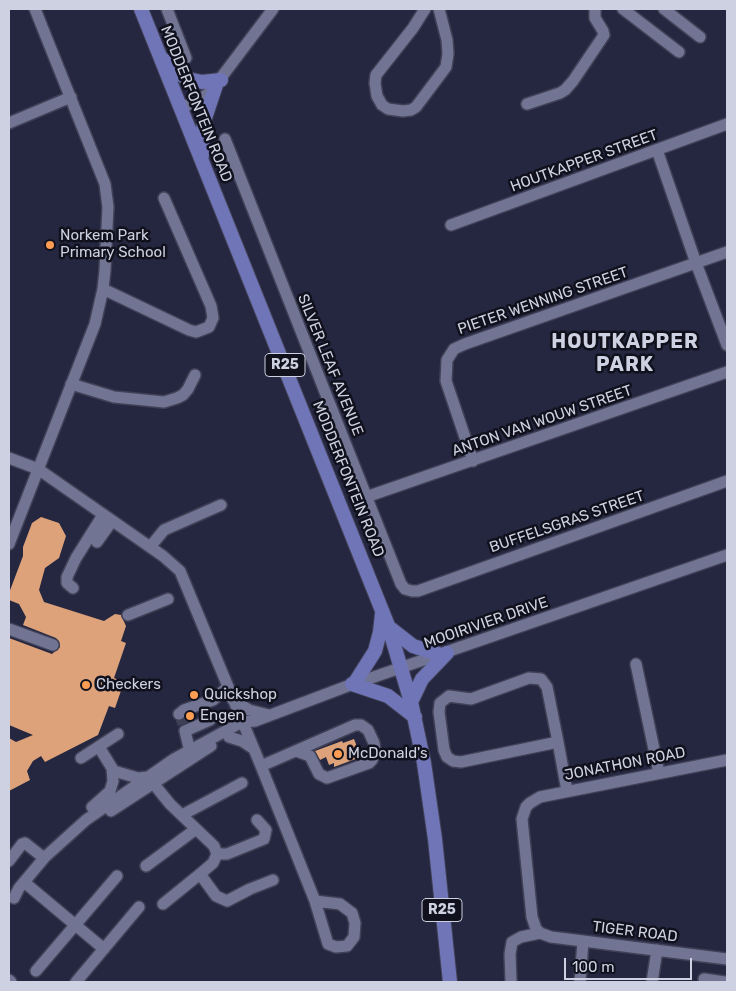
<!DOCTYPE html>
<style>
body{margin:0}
#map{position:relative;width:736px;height:991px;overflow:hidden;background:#252740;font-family:Rubik,sans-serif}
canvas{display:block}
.frame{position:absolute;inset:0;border:10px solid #ced1e1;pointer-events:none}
.scale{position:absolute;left:564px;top:958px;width:128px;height:22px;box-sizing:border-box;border:2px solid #ced1e1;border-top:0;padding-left:6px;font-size:15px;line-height:18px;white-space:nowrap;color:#ced1e1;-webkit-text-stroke:4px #10111c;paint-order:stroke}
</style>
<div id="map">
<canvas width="736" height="991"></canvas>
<div class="frame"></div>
<div class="scale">100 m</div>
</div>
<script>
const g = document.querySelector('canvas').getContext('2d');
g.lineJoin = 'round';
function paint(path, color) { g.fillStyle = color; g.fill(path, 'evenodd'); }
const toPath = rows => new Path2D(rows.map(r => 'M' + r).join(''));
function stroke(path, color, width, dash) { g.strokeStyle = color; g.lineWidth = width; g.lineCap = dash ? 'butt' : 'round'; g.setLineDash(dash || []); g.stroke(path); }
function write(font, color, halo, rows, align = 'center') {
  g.font = font + ' Rubik,sans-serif'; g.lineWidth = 5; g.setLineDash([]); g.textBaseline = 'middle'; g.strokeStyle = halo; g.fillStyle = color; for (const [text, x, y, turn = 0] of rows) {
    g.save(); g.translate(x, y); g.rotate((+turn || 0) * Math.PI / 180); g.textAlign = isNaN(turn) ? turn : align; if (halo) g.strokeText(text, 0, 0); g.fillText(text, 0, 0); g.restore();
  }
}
paint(toPath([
 [41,517,59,523,66,536,59,558,45,568,39,590,44,602,104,621,115,614,121,615,126,626,121,641,126,643,114,678,124,682,115,708,109,706,98,735,45,762,41,756,33,761,27,771,30,780,9,791,9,738,16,742,33,735,9,725,9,638,52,654,60,647,59,641,56,638,23,625,26,617,19,604,9,600,9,593,23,556,23,547,32,523],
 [354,739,361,757,334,767,334,763,329,765,326,757,320,760,315,751,342,741,343,743]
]), '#dda279');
stroke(toPath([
 [179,714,183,724]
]), '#3e4058', 11, [11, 5.5]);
const minor = toPath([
 [167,9,186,58],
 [425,9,413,28,376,75,375,83,377,96,382,105,388,109,403,111,411,110,416,107,446,67,448,54,447,40,439,9],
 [623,9,679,52],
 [664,9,700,37],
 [527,104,560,93,565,90,573,81,604,35,603,31,595,18,595,9],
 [180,108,198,101,211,91,273,9],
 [9,123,71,97],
 [225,139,401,584,405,589,412,591,418,591,727,481],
 [657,150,696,263,727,345],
 [451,225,727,124],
 [103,289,189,330,196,332,209,327,213,318,211,306,164,198],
 [71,384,114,397,164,402,177,398,183,395,188,389,195,375],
 [9,458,38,469,163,556,180,571,261,766,315,901,328,944,336,947,347,946,354,937,355,923,352,913,340,904,315,901],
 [473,461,446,381,447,360,454,349,465,344,727,252],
 [366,497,727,372],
 [97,542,112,521],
 [9,544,95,324,103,289,105,270,108,207,105,184,35,9],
 [150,547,164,530,221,505],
 [73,588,67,583,67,577,76,558,103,515],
 [128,615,168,599],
 [9,629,53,645],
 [636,664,659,773],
 [233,700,249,710,269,715],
 [179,714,184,710,213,700,228,687],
 [229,737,242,741,254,749],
 [558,742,461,762,453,761,447,757,444,750,439,712,440,703,449,696,471,699,529,678,541,679,547,687,558,742,567,791],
 [99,747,115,773],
 [191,756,185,731,210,720],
 [81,758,118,734],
 [727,760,540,797,530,803,526,807,522,819,532,917,536,929,540,933,551,937,727,959],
 [261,766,355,725,361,725,368,730,374,743,375,751,372,760,369,763,327,778,319,774,310,756,296,751],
 [114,771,138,778,148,777],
 [153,783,170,804,214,846,217,854,213,863,200,874,163,904],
 [92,807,110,791,113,781,112,768],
 [111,811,211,746],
 [182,815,242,783],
 [217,854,227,854,264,839,266,830,257,820],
 [9,861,22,844,25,843,44,858],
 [146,866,196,829],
 [200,874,216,896,227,901,250,889,273,880],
 [24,882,104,949],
 [14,898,19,888,45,857,86,820,174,759,242,722,255,721,345,687,727,555],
 [36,971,117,876],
 [704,979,725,982],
 [9,980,11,982],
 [76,982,139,907],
 [511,982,510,954,512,942,521,937,540,933],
 [580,982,583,941],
 [652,982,657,950]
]);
const major = toPath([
 [141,9,389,628,411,702,424,763,435,839,450,982],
 [164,60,181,75,188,79,202,82,221,80],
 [202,155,202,134,205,118,216,85],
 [390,628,413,646,441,655],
 [352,684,388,696,415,717],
 [354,684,375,651,380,632,382,614],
 [411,702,422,679,447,653]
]);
stroke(minor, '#404157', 14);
stroke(major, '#404157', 16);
stroke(minor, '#717492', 11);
stroke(major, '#7075b8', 14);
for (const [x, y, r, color] of [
 [50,245,5,"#fc9d53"],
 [86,685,5,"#fc9d53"],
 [194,695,5,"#fc9d53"],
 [190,716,5,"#fc9d53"],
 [338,754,5,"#fc9d53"]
]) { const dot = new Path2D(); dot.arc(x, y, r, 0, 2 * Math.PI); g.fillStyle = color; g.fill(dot); stroke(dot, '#10111c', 2); }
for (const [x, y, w] of [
 [285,365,40],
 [442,910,40]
]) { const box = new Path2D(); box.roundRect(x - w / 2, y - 11.5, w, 23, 4); g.fillStyle = '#10111c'; g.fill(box); stroke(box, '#ced1e1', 1); }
write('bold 14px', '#ced1e1', null, [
 ["R25",285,365],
 ["R25",442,910]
]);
write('15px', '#ced1e1', '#10111c', [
 ["MODDERFONTEIN ROAD",196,104,68],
 ["HOUTKAPPER STREET",584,161,-20],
 ["PIETER WENNING STREET",543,301,-19],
 ["SILVER LEAF AVENUE",330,365,68],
 ["ANTON VAN WOUW STREET",542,421,-19],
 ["MODDERFONTEIN ROAD",348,479,68],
 ["BUFFELSGRAS STREET",567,522,-19],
 ["MOOIRIVIER DRIVE",486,623,-19],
 ["JONATHON ROAD",625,764,-11],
 ["TIGER ROAD",635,932,7]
]);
write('15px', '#ced1e1', '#10111c', [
 ["Norkem Park",60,236],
 ["Primary School",60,253],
 ["Checkers",96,685],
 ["Quickshop",204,695],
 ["Engen",200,716],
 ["McDonald's",348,754]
], 'left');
g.letterSpacing = '1px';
write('bold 20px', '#ced1e1', '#10111c', [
 ["HOUTKAPPER",625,342],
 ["PARK",625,365]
]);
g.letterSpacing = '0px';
</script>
